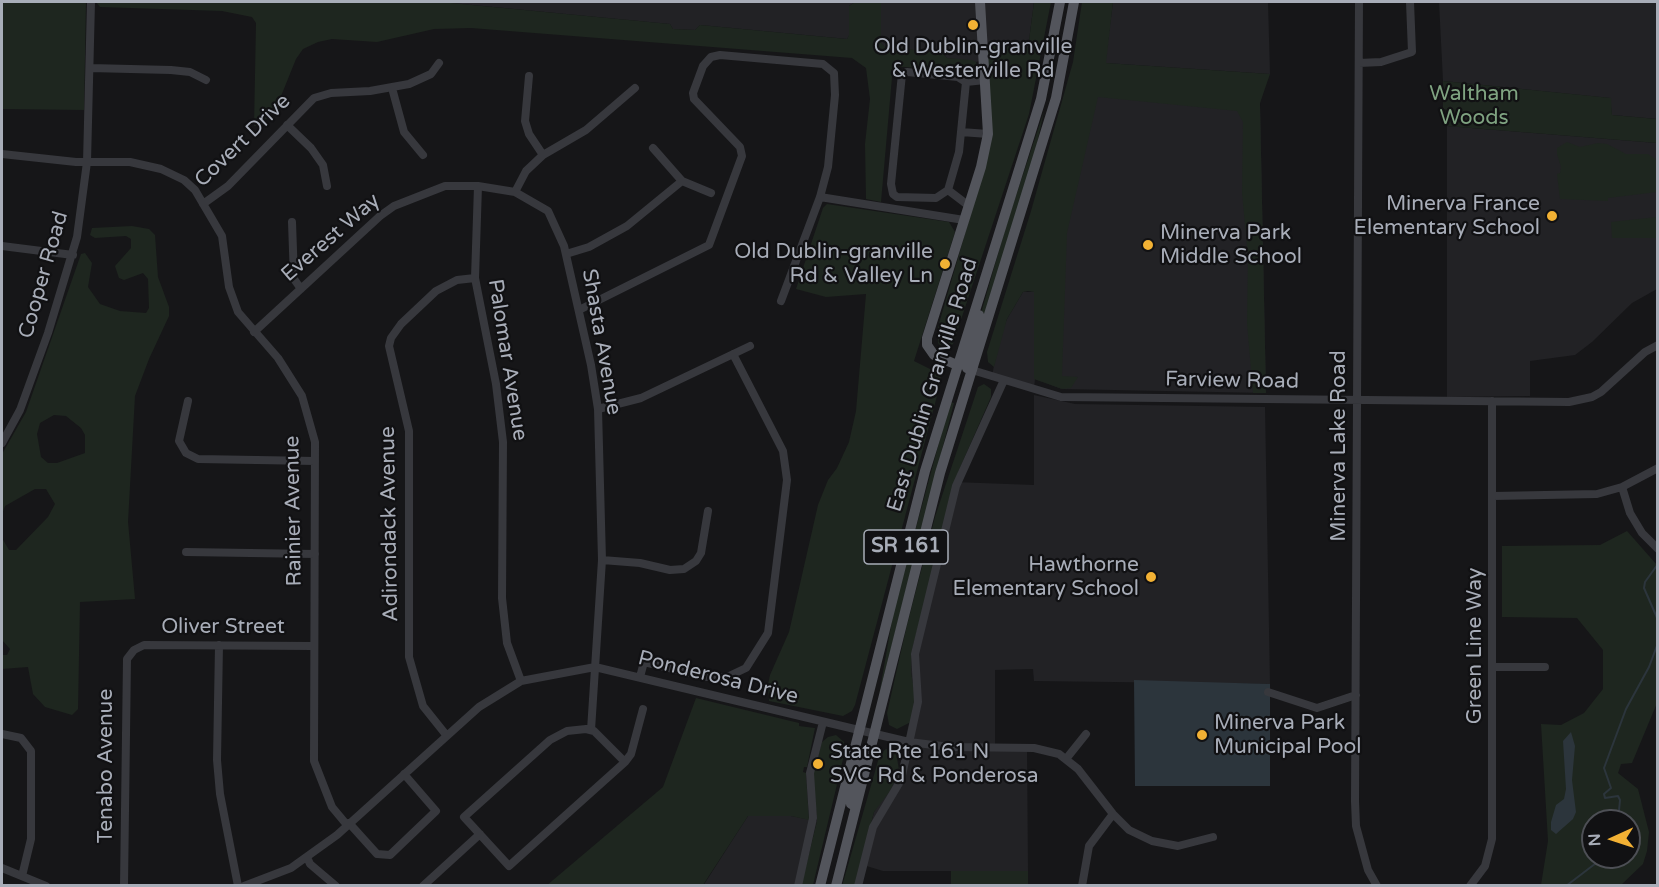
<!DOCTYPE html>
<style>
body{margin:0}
#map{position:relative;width:1659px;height:887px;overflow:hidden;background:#161618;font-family:"Varela Round",sans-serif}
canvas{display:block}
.frame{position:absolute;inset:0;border:3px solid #a8adb8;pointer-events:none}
.north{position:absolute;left:1581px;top:809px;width:60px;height:60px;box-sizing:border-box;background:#111113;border:2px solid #4d4f55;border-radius:50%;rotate:267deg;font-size:16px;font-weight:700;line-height:24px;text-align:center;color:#a8adb8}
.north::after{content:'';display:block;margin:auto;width:21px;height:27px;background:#f2b134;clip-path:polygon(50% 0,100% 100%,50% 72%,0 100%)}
</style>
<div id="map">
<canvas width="1659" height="887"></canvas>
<div class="frame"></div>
<div class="north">N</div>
</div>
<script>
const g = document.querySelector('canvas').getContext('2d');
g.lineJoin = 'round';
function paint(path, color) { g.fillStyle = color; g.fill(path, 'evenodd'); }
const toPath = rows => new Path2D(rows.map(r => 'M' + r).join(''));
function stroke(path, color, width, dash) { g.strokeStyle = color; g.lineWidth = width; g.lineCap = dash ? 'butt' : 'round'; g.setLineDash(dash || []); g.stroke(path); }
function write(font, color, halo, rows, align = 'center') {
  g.font = font + ' "Varela Round",sans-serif'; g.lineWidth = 4.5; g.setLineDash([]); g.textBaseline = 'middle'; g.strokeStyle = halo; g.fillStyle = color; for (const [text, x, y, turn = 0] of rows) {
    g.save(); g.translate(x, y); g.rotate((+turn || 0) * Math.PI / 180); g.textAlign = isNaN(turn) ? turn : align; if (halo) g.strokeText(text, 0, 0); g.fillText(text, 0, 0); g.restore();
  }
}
paint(toPath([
 [441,2,855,2,849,6,849,36,847,39,700,25,695,30,673,29,670,24],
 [881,2,1034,2,1028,48,988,45,987,59,976,62,947,58,942,53,884,47,881,43],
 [1113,2,1268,2,1270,74,1105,63],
 [1439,2,1657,2,1657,119,1612,115,1610,98,1443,81],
 [1069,76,1263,93,1260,103,1266,393,1062,389,1035,379,1034,389,992,376,999,340,1007,319,1023,292,1034,292],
 [1447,126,1657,143,1657,289,1632,303,1592,342,1575,355,1530,361,1530,396,1447,397],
 [1034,395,1075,404,1265,407,1270,684,1034,681,1033,669,995,670,995,746,1027,747,1028,871,883,871,860,864,874,812,899,770,915,695,911,672,912,650,954,482,1034,485],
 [748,816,791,816,817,821,801,885,703,886]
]), '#222225');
paint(toPath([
 [2,2,86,2,84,110,2,109],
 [96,2,441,2,670,24,673,29,695,30,700,25,847,39,849,35,849,6,855,2,881,2,881,43,884,46,942,53,947,58,972,60,976,62,978,70,975,73,893,66,881,202,866,199,865,144,870,99,866,68,852,58,471,28,434,29,377,42,332,39,318,42,303,49,296,59,275,111,259,126,254,126,256,23,252,17,222,11,100,7],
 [1034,2,1051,2,1029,114,953,344,944,349,938,343,938,327,984,168,986,48,988,45,1028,48],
 [1082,2,1113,2,1106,63,1270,74,1260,103,1266,393,1253,393,1247,323,1248,257,1242,193,1243,122,1237,111,1098,97,1067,233,1062,376,1078,377,1071,388,1062,389,1034,379,1034,292,1028,291,1023,292,1007,319,994,367,988,362,987,352,1031,211,1073,62],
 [1443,81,1611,98,1612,115,1657,119,1657,143,1447,126,1447,110,1443,109],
 [1044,111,1034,158,978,335,975,334,1006,226],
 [1567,142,1580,147,1598,143,1607,144,1626,154,1648,154,1657,160,1657,192,1608,198,1608,201,1560,199,1557,174,1560,173,1561,167,1557,154,1557,148],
 [827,204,949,222,955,232,914,361,940,374,941,381,855,705,852,711,843,716,769,701,768,685,770,675,789,632,818,505,828,480,837,468,849,442,856,411,866,294,826,297,796,289,823,208],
 [1657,217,1657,238,1612,238,1611,222],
 [132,226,149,229,155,235,158,277,169,307,169,316,149,359,135,396,128,522,135,599,80,602,78,709,72,715,45,707,33,694,28,667,2,669,2,655,7,655,10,649,2,640,2,538,9,550,16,550,48,517,55,504,46,489,35,489,5,506,2,514,2,454,26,412,81,254,85,253,92,263,88,287,100,304,120,311,146,313,149,308,148,279,143,273,124,280,119,278,115,266,131,248,131,239,126,236,95,238,90,235,92,228],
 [54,415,66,416,81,428,85,435,85,453,57,463,48,463,41,457,37,434,40,423],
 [984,384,991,389,991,397,959,470,912,650,911,672,915,695,911,722,897,729,889,725,887,713,907,625,935,517,978,387],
 [950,402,954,403,879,695,894,609],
 [1627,531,1657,565,1657,703,1632,763,1621,764,1618,773,1638,789,1649,832,1647,851,1643,864,1621,885,1541,885,1548,841,1541,724,1561,725,1584,713,1603,689,1603,650,1577,618,1502,617,1502,546,1600,545],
 [1593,821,1629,821,1629,857,1593,857],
 [696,698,799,723,799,726,815,728,807,767,804,767,803,772,806,773,809,820,791,816,748,816,703,885,546,886,663,787],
 [836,735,844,742,844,755,813,885,801,886,817,821,813,772,822,742,828,737],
 [886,749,896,752,899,770,890,791,874,812,855,885,842,886,880,754],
 [951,871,1028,871,1028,885,951,885]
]), '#1e261f');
paint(toPath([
 [1134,680,1270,684,1270,786,1135,786],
 [1571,732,1575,746,1572,780,1576,812,1573,819,1556,834,1551,830,1551,822,1556,805,1564,799,1566,789,1563,741]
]), '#2c353c');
stroke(toPath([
 [1658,564,1645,582,1644,588,1658,620],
 [1618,821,1620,800,1618,796,1605,798,1604,794,1611,788,1604,768,1626,709,1649,667,1658,643],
 [1566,886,1604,857]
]), '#2c353c', 2);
stroke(toPath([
 [1359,2,1355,801,1356,826,1368,870,1377,886],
 [1359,63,1381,62,1412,52,1410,2],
 [90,68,171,70,190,72,206,80],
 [529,76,525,121,529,134,543,155],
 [966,82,959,152,948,190,936,198,897,197,893,194,891,184,902,74,907,72,958,77,966,82,985,80],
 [392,88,404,132,423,155],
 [287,125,311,148,323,165,327,186],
 [961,132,988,134],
 [653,148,682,181,711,193],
 [2,154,76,162,130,162,161,169,184,180,195,190,222,236,229,287,238,312,278,358,302,396,315,442,314,761,332,807,347,825],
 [478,186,475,278,496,384,503,442,502,598,507,643,521,681],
 [948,190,969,206],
 [515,192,526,171,543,155,586,130,635,88],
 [820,197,964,220],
 [203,204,228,186,314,98,331,93,370,91,409,84,431,74,439,63],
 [292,222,294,279,301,289],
 [2,246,73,255],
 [566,254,589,247,627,226,682,181],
 [579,310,709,245,742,156,740,147,694,99,693,93,703,66,711,57,720,55,823,64,834,73,835,95,828,167,820,197,781,301],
 [254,332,380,216,394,206,445,186,478,186,515,192,548,211,564,246,591,365,598,409,602,560,591,730],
 [972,370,1061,397,1569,402,1592,397,1601,392,1645,352,1658,345],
 [188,401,179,441,186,453,198,459,315,461],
 [598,409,641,398,750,346],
 [2,443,20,410,48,333,77,237,87,162,91,2],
 [1622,487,1630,513,1642,533,1658,549],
 [1493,496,1597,494,1622,487,1658,468],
 [186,552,315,554],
 [602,560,640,563,670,570,684,569,696,561,701,553,708,511],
 [219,645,217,760,220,794,238,886],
 [1493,667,1545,667],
 [640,677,644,662,707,677,727,677,746,668,768,633,787,480,783,451,733,354],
 [1268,692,1317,708,1356,695],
 [2,734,21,738,31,751,31,839,22,876],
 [447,736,423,706,409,657,409,431,389,346,391,338,401,324,436,291,457,280,475,278],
 [1066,759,1086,734],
 [625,762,594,731,586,729,567,731,550,740,464,817,509,866,625,762,631,754,643,709],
 [349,823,377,854,390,855,436,811,404,774],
 [307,857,310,864,336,886],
 [2,868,46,886],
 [124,886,127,659,134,650,144,645,313,646],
 [244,886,291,868,337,835,479,707,521,681,595,667,909,742,950,747,1034,748,1059,754,1078,769,1113,814,1129,830,1152,841,1178,846,1213,837],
 [423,886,480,834],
 [798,886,813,818,810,773,823,722],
 [858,886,873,827,901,780,918,702,915,654,956,486,1004,380],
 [1082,886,1089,846,1113,814],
 [1470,886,1485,866,1492,839,1492,401]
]), '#37383d', 8);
stroke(toPath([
 [957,365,934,355,927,345,927,338,981,167,988,134,980,2],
 [972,370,967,368,967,359,979,315],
 [851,804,860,754],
 [820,886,925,471,1041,99,1060,2],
 [836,886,940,473,1056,98,1074,2]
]), '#53555c', 10);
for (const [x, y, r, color] of [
 [973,25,6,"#f2b134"],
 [1552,216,6,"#f2b134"],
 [1148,245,6,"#f2b134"],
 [945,264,6,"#f2b134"],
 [1151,577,6,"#f2b134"],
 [1202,735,6,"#f2b134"],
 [818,764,6,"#f2b134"]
]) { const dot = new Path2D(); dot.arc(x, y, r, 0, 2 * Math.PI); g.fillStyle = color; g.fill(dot); stroke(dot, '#111113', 2); }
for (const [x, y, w] of [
 [906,547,84]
]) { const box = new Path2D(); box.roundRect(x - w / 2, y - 17, w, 34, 4.5); g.fillStyle = '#111113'; g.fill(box); stroke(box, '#a8adb8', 1.5); }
write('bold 20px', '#a8adb8', null, [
 ["SR 161",906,547]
]);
write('21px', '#a8adb8', '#111113', [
 ["Old Dublin-granville",973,47,"center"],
 ["& Westerville Rd",973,71,"center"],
 ["Minerva France",1540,204],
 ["Elementary School",1540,228],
 ["Minerva Park",1160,233,"left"],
 ["Middle School",1160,257,"left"],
 ["Old Dublin-granville",933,252],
 ["Rd & Valley Ln",933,276],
 ["Hawthorne",1139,565],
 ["Elementary School",1139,589],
 ["Minerva Park",1214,723,"left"],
 ["Municipal Pool",1214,747,"left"],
 ["State Rte 161 N",830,752,"left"],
 ["SVC Rd & Ponderosa",830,776,"left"]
], 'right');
write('21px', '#7fa381', '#111113', [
 ["Waltham",1474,94],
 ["Woods",1474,118]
]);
write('21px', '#a8adb8', '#111113', [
 ["Covert Drive",243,141,-44],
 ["Everest Way",331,238,-41],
 ["Cooper Road",44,275,-74],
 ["Shasta Avenue",601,342,80],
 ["Palomar Avenue",507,360,81],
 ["Farview Road",1232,381,1],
 ["East Dublin Granville Road",933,385,-73],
 ["Minerva Lake Road",1339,446,-90],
 ["Rainier Avenue",294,511,-91],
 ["Adirondack Avenue",390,524,-91],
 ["Oliver Street",223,627],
 ["Green Line Way",1475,646,-90],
 ["Ponderosa Drive",718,678,14],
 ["Tenabo Avenue",106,766,-90]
]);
</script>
